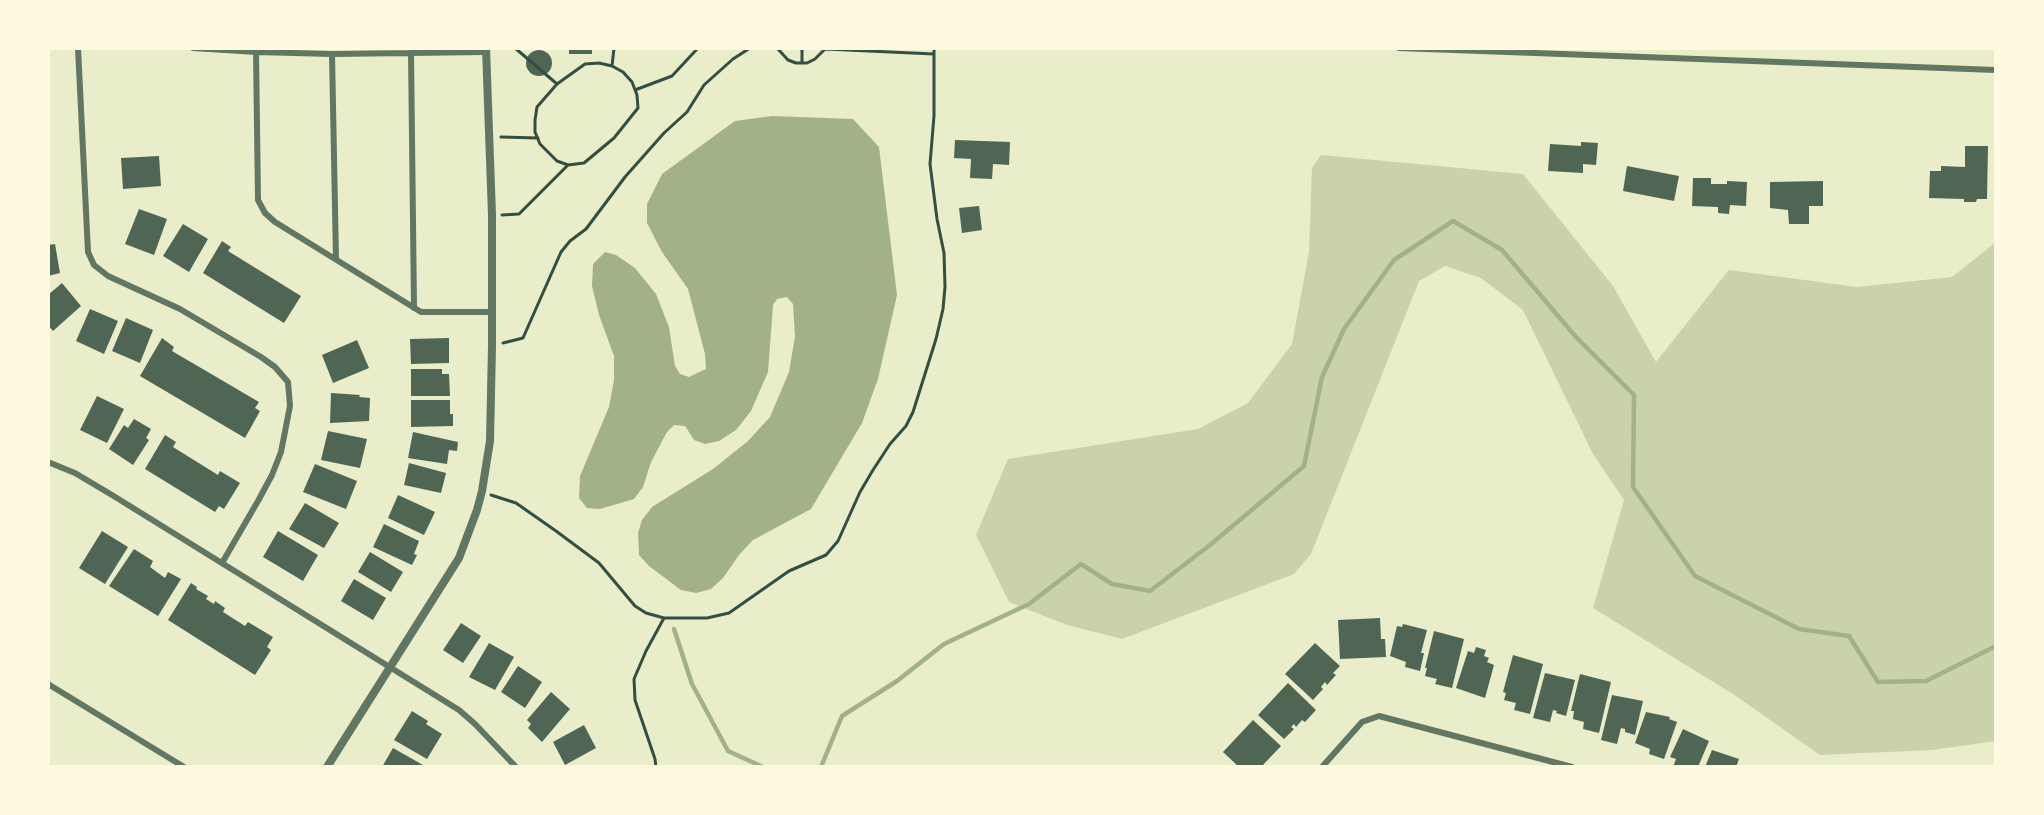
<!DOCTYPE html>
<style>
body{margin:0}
#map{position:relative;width:2044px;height:815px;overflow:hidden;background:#e9edc9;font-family:"Exo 2",sans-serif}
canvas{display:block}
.frame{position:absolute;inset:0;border:50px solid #fefae0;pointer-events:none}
</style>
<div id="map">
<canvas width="2044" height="815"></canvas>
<div class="frame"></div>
</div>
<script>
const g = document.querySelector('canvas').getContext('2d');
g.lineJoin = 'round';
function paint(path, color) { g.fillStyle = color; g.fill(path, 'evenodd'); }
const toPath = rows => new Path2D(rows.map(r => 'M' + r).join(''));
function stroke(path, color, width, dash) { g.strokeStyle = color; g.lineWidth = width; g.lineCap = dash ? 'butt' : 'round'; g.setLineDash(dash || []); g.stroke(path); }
paint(toPath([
 [1321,155,1523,174,1613,286,1656,362,1729,270,1857,287,1952,277,1996,242,1996,741,1932,750,1820,755,1733,694,1593,608,1624,500,1593,454,1523,310,1481,278,1445,266,1419,281,1311,554,1294,574,1122,639,1067,625,1009,602,976,535,1008,459,1198,429,1248,403,1292,344,1309,252,1312,168]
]), '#cad2ad');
paint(toPath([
 [772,116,853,119,879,147,897,295,878,379,862,423,811,509,753,540,739,555,723,578,711,589,696,593,681,590,649,566,639,555,638,533,642,520,652,507,713,469,748,441,770,417,789,372,795,336,793,304,787,297,777,299,773,305,768,372,751,411,736,430,719,441,705,444,694,440,685,426,674,425,667,432,651,462,643,487,634,499,600,509,587,508,579,498,580,476,609,407,614,380,614,356,599,315,592,286,593,264,605,252,616,255,635,268,656,294,669,327,675,366,680,374,689,377,706,369,705,354,688,289,662,252,647,223,647,204,662,174,735,121]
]), '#a3b18a');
stroke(toPath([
 [674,629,692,684,728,751,763,767],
 [821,767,842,716,897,681,944,644,1029,604,1081,564,1112,584,1150,591,1210,545,1304,466,1322,377,1344,329,1394,260,1453,221,1502,250,1576,337,1634,395,1633,487,1695,576,1799,629,1849,636,1878,682,1926,681,1996,646]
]), '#a3b18a', 4.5);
paint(toPath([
 [569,48,592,48,592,54,569,54],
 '526 63a13 13 0 1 1 26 0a13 13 0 1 1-26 0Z',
 [955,140,1010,142,1009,165,993,164,992,179,970,178,971,159,954,158],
 [1581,142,1598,143,1596,165,1583,164,1583,173,1548,171,1550,144,1581,146],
 [1965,146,1988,146,1987,199,1977,199,1976,202,1964,202,1964,199,1929,198,1930,171,1941,171,1941,166,1965,167],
 [159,156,161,186,123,189,121,158],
 [1627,166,1679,176,1674,201,1623,191],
 [1693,178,1711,178,1711,184,1727,184,1727,181,1747,182,1746,206,1730,205,1729,214,1718,213,1718,207,1692,206],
 [1823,181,1823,206,1809,206,1809,224,1789,224,1788,210,1770,208,1770,182],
 [979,206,982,230,962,233,959,208],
 [139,209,167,219,154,255,125,244],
 [183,224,208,239,189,272,163,256],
 [222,241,231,247,228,251,301,296,284,323,203,273],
 [55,244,60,273,48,276,48,245],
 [62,283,81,306,53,331,48,325,48,295],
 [90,309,118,321,104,354,76,341],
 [126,318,153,330,140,363,112,351],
 [162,338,174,347,172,351,259,402,255,408,260,411,245,438,140,376],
 [449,338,449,363,411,364,410,339],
 [357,340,369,368,333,383,322,355],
 [411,369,442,369,442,374,449,374,450,396,411,396],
 [331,393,360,395,359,397,370,398,369,421,330,423],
 [97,396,124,409,107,443,80,430],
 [411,400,450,400,450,414,453,414,453,426,411,427],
 [134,419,151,429,146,438,149,440,133,465,109,449,124,425,128,428],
 [328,431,367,439,360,468,321,460],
 [413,432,458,442,457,451,449,450,447,464,408,458],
 [165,435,176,442,173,447,218,475,220,471,240,483,224,509,219,506,215,512,145,469],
 [409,463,446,473,441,493,404,485],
 [315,464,357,481,346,509,303,492],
 [398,495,435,512,424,535,388,518],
 [305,503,339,523,324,548,289,529],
 [384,524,419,541,414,554,417,555,412,565,373,547],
 [102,531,128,547,105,584,79,568],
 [278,531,318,555,303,581,263,557],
 [134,549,153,561,150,567,165,578,168,572,181,579,158,616,109,586],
 [370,552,403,572,391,592,358,572],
 [354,579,386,598,373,620,341,601],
 [191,583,197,587,196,589,208,596,206,599,214,604,215,601,225,608,223,612,245,626,248,622,273,637,267,647,271,650,255,675,168,620],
 [1380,618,1381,639,1385,639,1386,657,1340,659,1338,620],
 [461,623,481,636,463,663,443,650],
 [1403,624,1427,630,1421,653,1424,653,1420,671,1405,667,1406,662,1390,656,1397,626,1402,627],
 [1434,631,1464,639,1452,688,1435,684,1437,679,1425,676,1427,668,1425,668],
 [489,643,514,657,495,690,469,677],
 [1315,643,1340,666,1333,673,1336,675,1327,685,1325,682,1321,687,1323,689,1313,700,1285,674],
 [1476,647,1486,650,1484,656,1489,658,1487,662,1494,665,1485,698,1456,688,1468,651,1474,653],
 [1513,655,1543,664,1530,714,1514,710,1516,703,1504,700,1506,693,1503,692],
 [518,666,542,682,525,708,501,692],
 [1545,673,1575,680,1566,716,1556,713,1557,711,1553,710,1550,722,1533,718],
 [1580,674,1611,682,1599,733,1583,729,1584,722,1573,719,1574,711,1571,711],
 [1288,683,1316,710,1305,722,1302,720,1296,727,1294,724,1291,727,1294,729,1284,739,1258,715],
 [551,692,570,709,542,742,528,728,531,724,527,720],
 [1612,695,1643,701,1635,735,1625,732,1625,729,1621,728,1617,744,1601,740],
 [412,711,428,721,426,724,442,734,427,759,394,740],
 [1646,712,1670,717,1669,719,1677,722,1664,759,1649,754,1650,749,1635,743],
 [1253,720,1281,746,1261,767,1239,767,1223,752],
 [584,725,596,748,565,765,553,742],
 [1683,729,1709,741,1698,767,1673,767,1676,759,1670,757],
 [393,748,423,765,422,767,382,767],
 [1712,750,1739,759,1736,767,1705,767]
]), '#4f6655');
stroke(toPath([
 [515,48,557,84],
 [777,48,788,60,796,63,807,63,815,59,825,49,934,54],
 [599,63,612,66,623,72,632,82,637,95,638,108,614,138,584,163,568,165,557,161,540,144,535,132,535,120,537,107,557,84,585,64,599,63],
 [802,63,802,48],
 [612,66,614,48],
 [635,90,672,76,698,48],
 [501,137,538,138],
 [502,215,519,214,568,165],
 [503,343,523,338,561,252,570,241,586,229,625,177,664,133,687,112,704,85,733,59,750,48],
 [491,495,516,503,556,531,599,563,635,606,646,613,664,618,707,618,729,613,789,571,826,555,838,541,860,492,873,470,890,444,906,426,913,412,936,339,943,309,945,287,944,253,937,219,930,164,934,116,934,48],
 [656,767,655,759,635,700,634,679,646,651,664,618]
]), '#344e41', 3);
stroke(toPath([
 [78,48,88,252,94,265,108,276,180,309,261,357,275,367,288,382,290,406,281,452,272,475,258,501,222,563],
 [193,48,256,52,332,54,486,52],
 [1399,48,1996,70],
 [256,52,258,200,265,213,275,222,421,312,492,312],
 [411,52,414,308],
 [332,54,336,259],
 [48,462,75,473,112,495,459,710,475,724,516,767],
 [48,684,184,767],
 [1322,767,1362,722,1379,716,1572,767]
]), '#617663', 6);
stroke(toPath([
 [327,767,459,558,477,510,482,491,490,441,492,346,492,215,486,48]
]), '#617663', 8);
</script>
